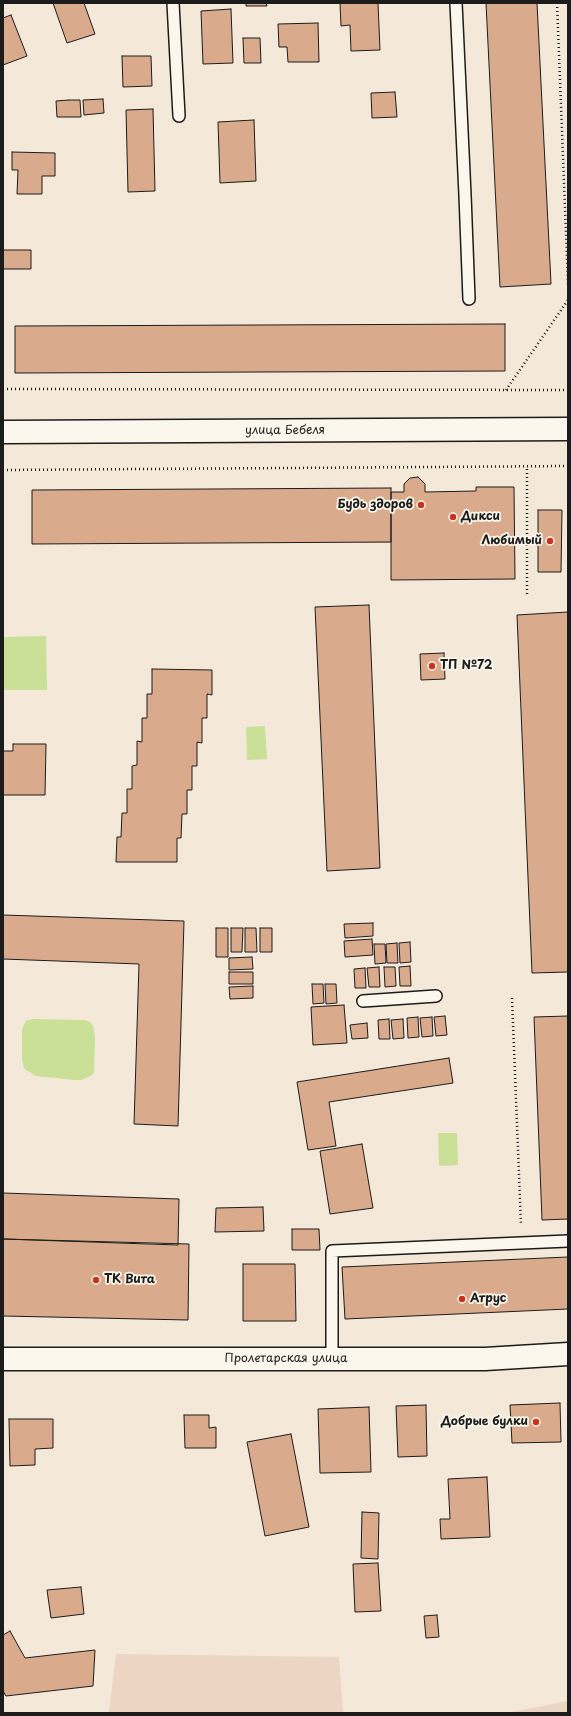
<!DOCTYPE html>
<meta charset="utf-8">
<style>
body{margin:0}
#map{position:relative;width:571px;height:1716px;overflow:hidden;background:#f4e8d9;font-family:"Playpen Sans",sans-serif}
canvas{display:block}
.frame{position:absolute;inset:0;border:4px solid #1c1c1c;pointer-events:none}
</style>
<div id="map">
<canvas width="571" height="1716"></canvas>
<div class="frame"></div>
</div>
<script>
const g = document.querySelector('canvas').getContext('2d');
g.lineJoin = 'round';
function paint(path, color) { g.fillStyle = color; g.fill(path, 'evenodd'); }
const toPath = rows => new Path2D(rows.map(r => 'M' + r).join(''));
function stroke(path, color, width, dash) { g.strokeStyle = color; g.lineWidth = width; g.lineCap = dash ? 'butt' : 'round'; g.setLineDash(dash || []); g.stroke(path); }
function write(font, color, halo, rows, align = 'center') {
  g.font = font + ' "Playpen Sans",sans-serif'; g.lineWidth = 3.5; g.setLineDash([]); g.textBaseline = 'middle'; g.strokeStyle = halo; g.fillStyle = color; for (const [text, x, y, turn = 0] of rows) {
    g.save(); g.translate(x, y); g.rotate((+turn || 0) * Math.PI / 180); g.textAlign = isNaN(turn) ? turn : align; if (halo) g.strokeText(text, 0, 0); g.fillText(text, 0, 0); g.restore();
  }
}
paint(toPath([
 [116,1654,339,1657,343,1713,109,1713],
 [568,1701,568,1713,507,1713]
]), '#ecd5c2');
paint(toPath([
 [46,636,47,690,3,690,3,637],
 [265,726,267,759,247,760,246,727],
 [33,1019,84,1020,90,1022,93,1026,95,1037,94,1072,92,1075,82,1080,75,1080,36,1076,26,1070,24,1068,22,1060,22,1029,26,1021],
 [438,1133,457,1133,458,1165,439,1166]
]), '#c9e096');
const building = toPath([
 [53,3,84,3,95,34,67,43,53,3],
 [246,3,266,3,267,6,246,6,246,3],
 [340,3,378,3,380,50,351,51,350,25,341,26,340,3],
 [486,3,537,3,551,284,500,287,486,3],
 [231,9,233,63,203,64,201,11,231,9],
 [11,15,27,56,3,65,3,18,11,15],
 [318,23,319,62,288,62,287,47,279,47,278,24,318,23],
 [243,38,260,38,261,63,244,63,243,38],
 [122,56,151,56,152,86,123,87,122,56],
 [395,92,397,117,372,118,371,93,395,92],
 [103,99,104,113,84,115,83,100,103,99],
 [69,100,80,100,81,117,57,117,56,101,69,100],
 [153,109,155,191,128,192,126,110,153,109],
 [254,120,256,181,220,183,218,122,254,120],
 [12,152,55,153,55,176,42,176,42,194,17,194,18,170,12,170,12,152],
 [3,250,31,250,31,269,3,269,3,250],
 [505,324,505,371,15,373,15,326,505,324],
 [418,477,425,484,425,492,476,491,476,487,514,487,515,579,391,580,391,492,404,492,404,484,410,478,418,477],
 [391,488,391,542,32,544,32,490,391,488],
 [538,510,562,510,561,572,538,572,538,510],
 [369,605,380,868,327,871,315,607,369,605],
 [568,612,568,972,532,973,517,615,568,612],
 [444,653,445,679,421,680,420,654,444,653],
 [152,669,212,670,212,695,207,694,207,718,202,718,202,743,197,742,197,766,192,766,192,790,187,790,187,814,182,814,181,838,177,838,177,862,116,862,117,837,121,837,122,813,127,813,127,789,132,789,132,766,137,765,137,741,142,742,142,718,147,718,147,694,152,694,152,669],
 [13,744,46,744,45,795,3,795,3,751,13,751,13,744],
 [3,915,184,921,178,1126,134,1124,139,964,3,959,3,915],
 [373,923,373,936,345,938,344,924,373,923],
 [216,928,228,928,228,957,216,957,216,928],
 [231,928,243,928,242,952,231,952,231,928],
 [245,928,256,928,257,952,245,952,245,928],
 [260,928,272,928,272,952,260,952,260,928],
 [372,939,373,955,345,957,344,941,372,939],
 [410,942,411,962,400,963,399,943,410,942],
 [397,943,398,963,387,963,386,944,397,943],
 [374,944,385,944,386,963,375,964,374,944],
 [252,957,253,969,229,970,229,958,252,957],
 [410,966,411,986,400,986,399,967,410,966],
 [379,967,380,987,369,987,367,968,379,967],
 [384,967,395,967,396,986,385,987,384,967],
 [365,968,366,988,355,988,354,969,365,968],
 [229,972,253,972,253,984,229,984,229,972],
 [312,984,323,984,324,1003,313,1004,312,984],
 [325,984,336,984,337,1003,326,1004,325,984],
 [253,986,253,998,230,999,229,987,253,986],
 [344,1005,347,1043,313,1045,311,1007,344,1005],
 [445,1016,447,1035,436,1036,434,1017,445,1016],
 [568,1016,568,1219,542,1220,534,1017,568,1016],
 [418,1017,419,1037,408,1038,407,1018,418,1017],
 [432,1017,433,1036,422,1037,420,1018,432,1017],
 [389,1019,390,1039,379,1039,378,1020,389,1019],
 [403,1019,404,1038,393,1039,391,1020,403,1019],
 [367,1023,368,1038,352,1039,350,1025,367,1023],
 [449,1058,453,1083,329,1102,336,1146,308,1150,297,1082,449,1058],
 [362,1144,373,1208,330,1214,320,1151,362,1144],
 [3,1193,179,1199,178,1245,3,1239,3,1193],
 [263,1207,264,1231,215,1232,216,1208,263,1207],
 [292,1229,319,1229,320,1250,292,1250,292,1229],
 [3,1239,189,1244,188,1320,3,1316,3,1239],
 [568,1257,568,1309,345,1319,342,1267,568,1257],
 [243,1264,295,1264,296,1321,243,1321,243,1264],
 [560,1403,561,1442,512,1443,510,1405,560,1403],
 [426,1405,427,1456,398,1457,396,1406,426,1405],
 [369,1407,371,1472,320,1473,318,1409,369,1407],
 [184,1415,209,1415,209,1428,216,1427,216,1448,185,1448,184,1415],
 [9,1419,53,1419,53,1448,35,1449,35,1465,10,1466,9,1419],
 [291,1434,309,1527,265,1536,247,1442,291,1434],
 [487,1477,490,1537,441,1539,440,1519,450,1519,448,1479,487,1477],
 [362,1512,379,1513,378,1559,361,1558,362,1512],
 [378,1563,381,1611,355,1612,353,1564,378,1563],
 [81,1587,84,1614,51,1618,47,1590,81,1587],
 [437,1615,439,1637,426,1638,424,1616,437,1615],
 [10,1631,25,1658,95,1650,93,1686,6,1696,3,1691,3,1635,10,1631]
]);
paint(building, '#daaa8c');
stroke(building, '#1c1c1c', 1);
const lane = toPath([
 [173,3,179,116],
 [456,3,465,195,469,299],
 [363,1001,436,996],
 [332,1359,332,1251,568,1241]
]);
const secondary = toPath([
 [3,432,568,429],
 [3,1359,485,1359,568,1354]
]);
stroke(lane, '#1c1c1c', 14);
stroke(secondary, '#1c1c1c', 25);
stroke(toPath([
 [557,3,568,284],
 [3,389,568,390],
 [506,390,568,300],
 [3,470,568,466],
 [527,594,527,467],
 [512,998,521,1225]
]), '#1c1c1c', 2.5, [1, 3]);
stroke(lane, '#fbf7ec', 11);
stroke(secondary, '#fbf7ec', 22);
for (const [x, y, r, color] of [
 [421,505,4,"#c8321e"],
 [453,517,4,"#c8321e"],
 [550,541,4,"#c8321e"],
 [432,666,4,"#c8321e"],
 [96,1280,4,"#c8321e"],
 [462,1299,4,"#c8321e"],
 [536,1422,4,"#c8321e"]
]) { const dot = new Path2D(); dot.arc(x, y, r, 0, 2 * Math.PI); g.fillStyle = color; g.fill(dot); stroke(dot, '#fbf7ec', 1.5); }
write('12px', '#1c1c1c', '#fbf7ec', [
 ["улица Бебеля",285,431],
 ["Пролетарская улица",286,1359]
]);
write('bold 12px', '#1c1c1c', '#fbf7ec', [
 ["Будь здоров",413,505,"right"],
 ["Дикси",461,517],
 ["Любимый",542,541,"right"],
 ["ТП №72",440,666],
 ["ТК Вита",104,1280],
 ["Атрус",470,1299],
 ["Добрые булки",528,1422,"right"]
], 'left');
</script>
